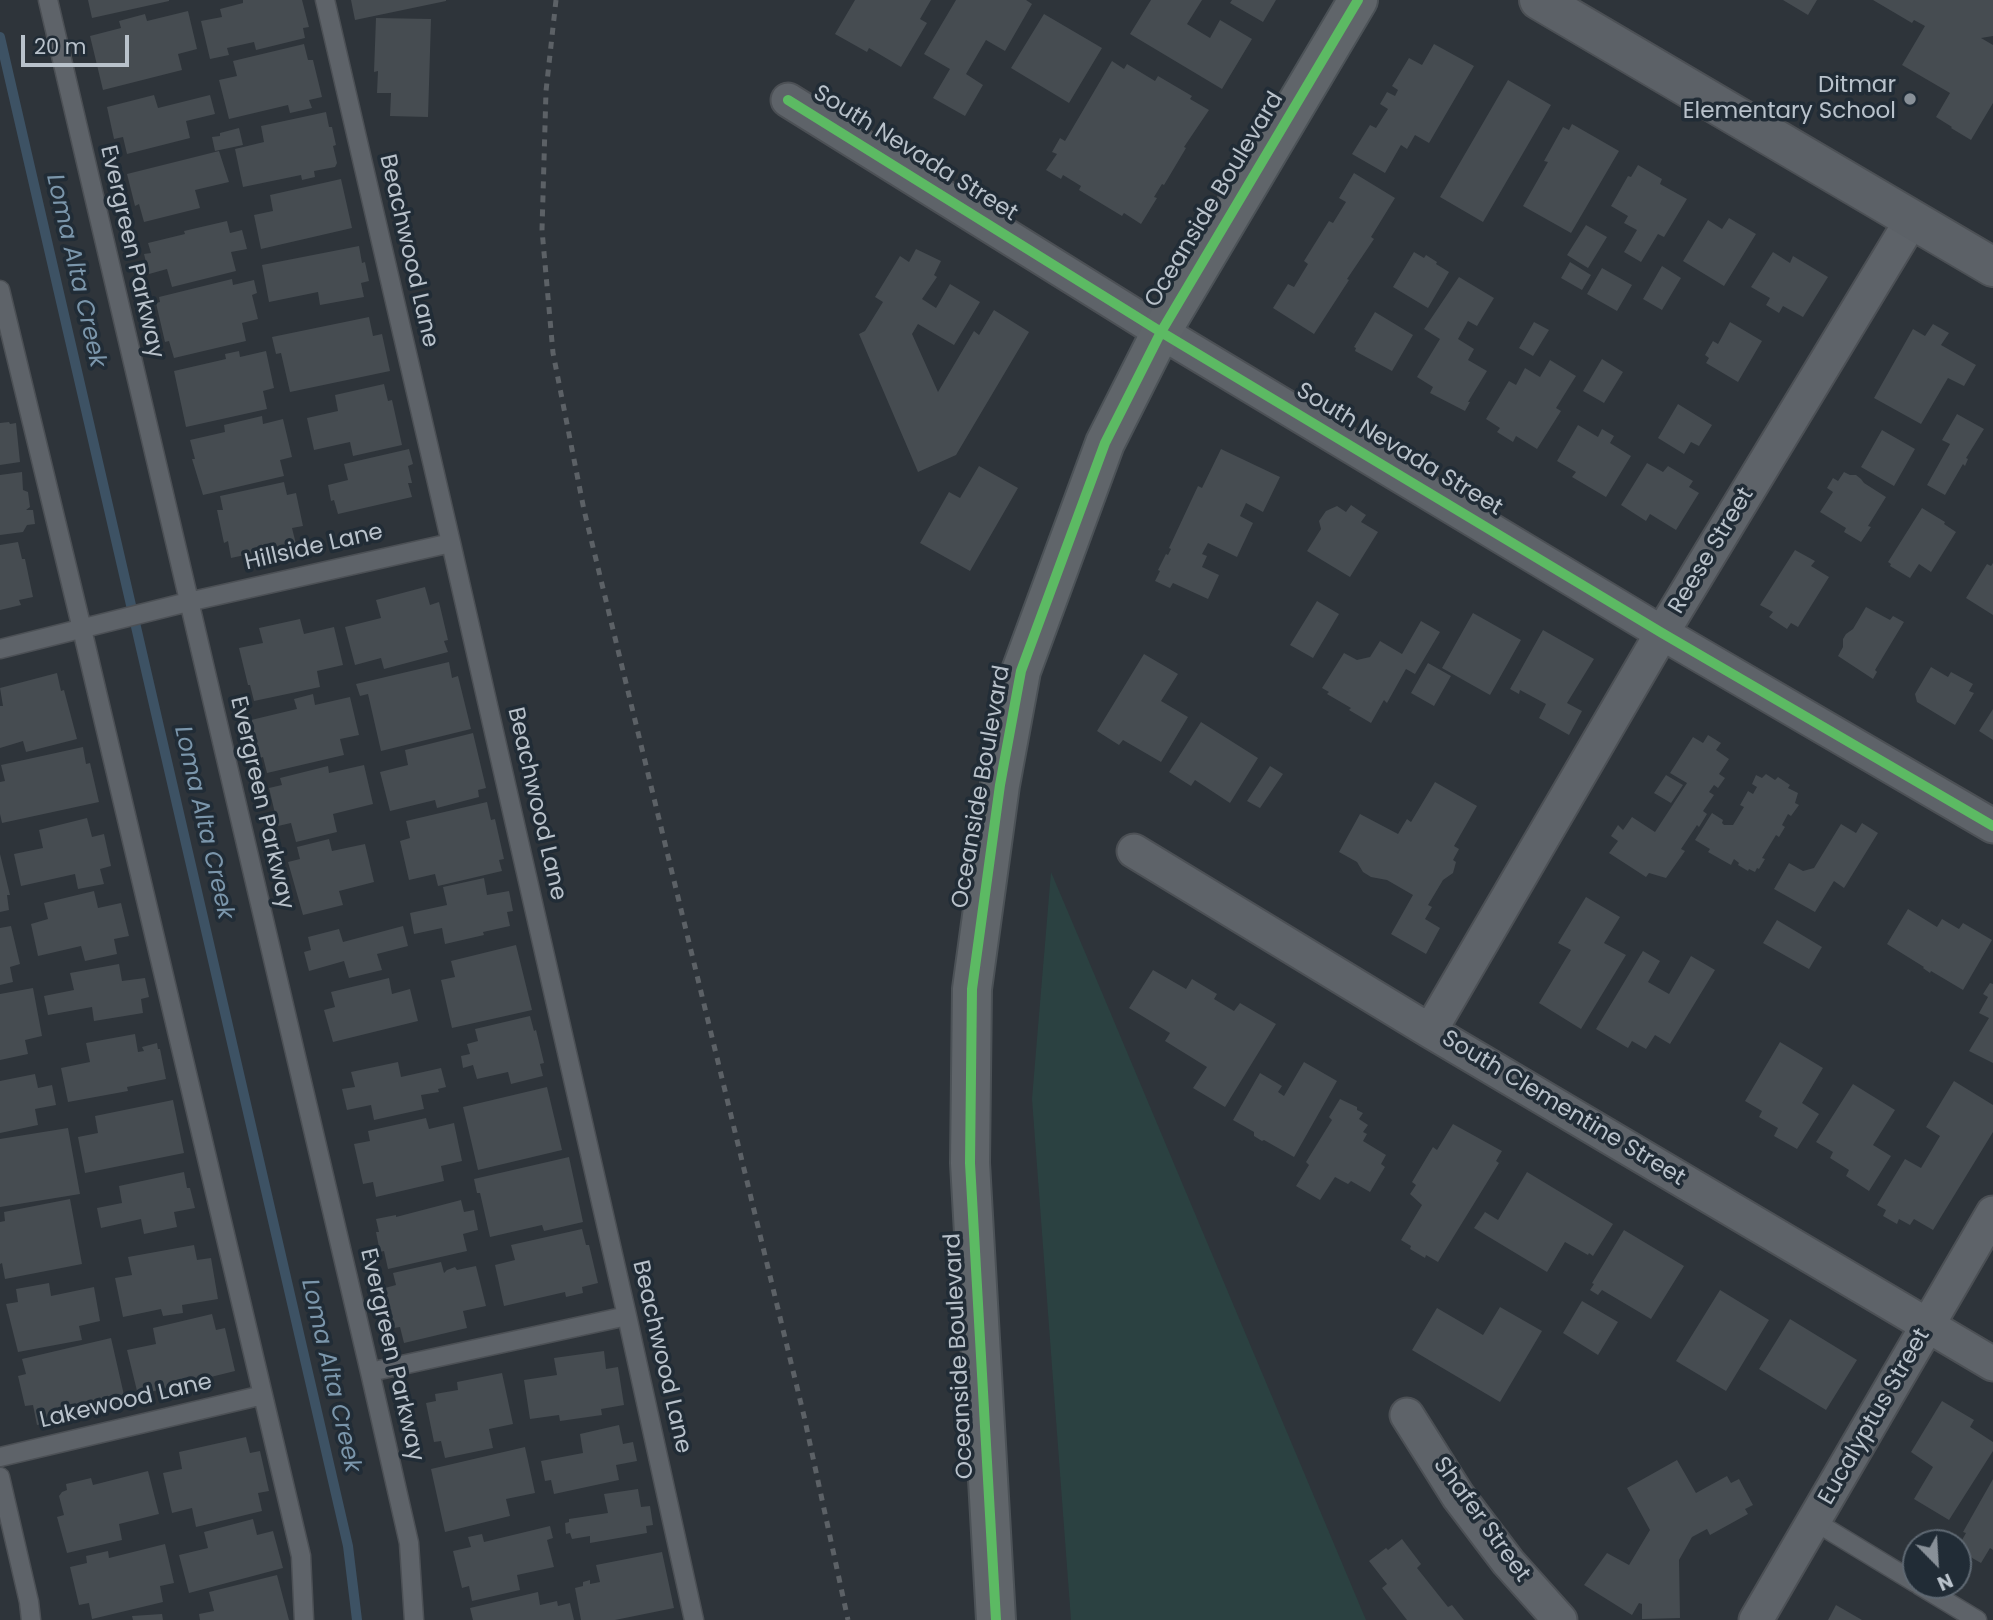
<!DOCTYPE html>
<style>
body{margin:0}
#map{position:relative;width:1993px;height:1620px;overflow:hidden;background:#2e343a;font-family:Poppins,sans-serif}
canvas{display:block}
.north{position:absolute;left:1902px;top:1529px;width:70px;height:70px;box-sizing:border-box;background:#212c36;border:2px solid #5e6872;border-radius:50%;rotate:156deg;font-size:19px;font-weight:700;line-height:28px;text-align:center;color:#b9c2cb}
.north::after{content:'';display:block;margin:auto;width:24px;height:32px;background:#889098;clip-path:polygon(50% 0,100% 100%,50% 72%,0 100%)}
.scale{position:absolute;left:21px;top:35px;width:108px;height:32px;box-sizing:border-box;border:4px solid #b9c2cb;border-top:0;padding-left:9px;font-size:21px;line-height:24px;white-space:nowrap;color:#b9c2cb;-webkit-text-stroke:5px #212c36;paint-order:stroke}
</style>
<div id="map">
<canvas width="1993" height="1620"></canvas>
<div class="north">N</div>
<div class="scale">20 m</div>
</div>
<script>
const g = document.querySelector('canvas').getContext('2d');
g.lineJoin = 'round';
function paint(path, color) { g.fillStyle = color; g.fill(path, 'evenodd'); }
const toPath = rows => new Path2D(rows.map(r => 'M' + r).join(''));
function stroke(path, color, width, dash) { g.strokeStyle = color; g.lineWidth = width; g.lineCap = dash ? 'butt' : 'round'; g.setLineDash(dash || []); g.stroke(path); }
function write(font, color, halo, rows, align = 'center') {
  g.font = font + ' Poppins,sans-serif'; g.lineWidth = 7; g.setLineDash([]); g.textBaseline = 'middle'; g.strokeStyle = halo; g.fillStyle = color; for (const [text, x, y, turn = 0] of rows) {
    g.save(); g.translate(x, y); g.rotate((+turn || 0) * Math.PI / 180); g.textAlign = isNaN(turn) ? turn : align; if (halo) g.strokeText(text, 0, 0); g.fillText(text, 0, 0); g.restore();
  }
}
paint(toPath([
 [1051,872,1079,938,1366,1620,1071,1620,1032,1099]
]), '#2b4141');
stroke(toPath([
 [0,37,348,1546,357,1620]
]), '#3d5264', 10);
paint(toPath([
 [88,0,169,0,169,1,92,18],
 [243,0,302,0,309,27,303,28,305,38,256,50,254,42,227,48,229,55,210,59,201,21,222,17,220,9,243,3],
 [351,0,446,0,446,1,355,20],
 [855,0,931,0,920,19,927,23,901,67,869,48,867,52,835,34],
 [956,0,1026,0,1032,4,1005,51,986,40,966,74,983,85,965,116,933,98,950,69,924,54],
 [1151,0,1202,0,1187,24,1210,38,1220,20,1252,39,1222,89,1130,34],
 [1232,0,1276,0,1263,22,1230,3],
 [1783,0,1817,0,1808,15],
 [1873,0,1993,0,1993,36,1981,38,1993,45,1993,103,1971,140,1951,128,1952,127,1936,117,1950,93,1902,65,1925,26,1914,20,1912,23],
 [188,11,197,49,178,54,182,70,103,90,90,36,121,28,119,21,145,14,147,21],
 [1044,14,1102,48,1069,103,1011,68],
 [376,18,431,19,428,117,390,116,391,93,377,93,378,71,374,72],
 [304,44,308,60,313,60,322,97,309,100,312,108,290,113,288,105,229,119,219,80,237,76,233,61],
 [1434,44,1474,66,1429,143,1415,135,1407,149,1401,145,1385,173,1352,154,1370,125,1376,128,1388,109,1380,104,1387,92,1395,96,1398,90,1392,86,1409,58,1422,65],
 [1112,61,1124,69,1127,64,1155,81,1158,76,1192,96,1190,99,1209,110,1184,147,1186,148,1164,185,1162,184,1154,197,1157,198,1141,224,1124,213,1122,216,1079,190,1081,186,1063,175,1061,179,1046,170,1057,154,1052,152,1060,138,1065,141],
 [1508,80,1551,105,1483,222,1440,197],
 [154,95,158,108,210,95,215,114,186,121,190,138,127,154,123,137,114,139,107,107],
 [326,112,329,127,332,127,336,145,333,146,337,163,335,167,314,171,315,177,302,180,301,175,243,187,235,149,264,142,261,126],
 [1572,124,1619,151,1571,233,1523,206,1548,162,1544,161,1563,127,1569,130],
 [239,128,243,145,215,151,212,137,220,136,220,133],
 [219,151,229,182,195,190,200,208,144,222,139,204,135,206,127,174],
 [1638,165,1662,179,1660,184,1687,199,1664,237,1658,234,1641,262,1624,252,1637,230,1624,223,1628,216,1611,206,1628,176,1631,177],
 [1354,173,1395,198,1371,237,1374,239,1347,279,1349,280,1314,334,1273,308,1288,284,1294,287,1308,264,1304,261,1329,221,1333,223,1346,202,1339,198],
 [341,179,352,228,261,249,254,215,273,211,270,195],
 [1729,218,1756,234,1724,286,1683,261,1708,220,1722,229],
 [227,221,230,233,242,230,247,249,231,252,236,271,172,287,167,269,149,274,144,254,151,253,148,243,185,234,184,231],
 [1586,225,1607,237,1588,268,1567,255],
 [359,246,362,263,365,262,369,281,361,283,364,297,320,305,318,292,269,302,262,265],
 [916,249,941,261,934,275,937,277,922,299,936,308,950,284,980,302,954,345,918,324,912,334,938,392,974,331,979,335,994,310,1029,332,956,455,918,472,859,334,865,331,883,302,875,297,900,256,909,262],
 [1414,252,1424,258,1426,255,1437,262,1436,264,1449,272,1428,308,1393,287],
 [1773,252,1790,263,1793,256,1828,277,1803,317,1783,306,1779,313,1766,305,1770,298,1751,287],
 [1570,262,1591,275,1582,290,1561,278],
 [1662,266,1681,278,1662,310,1643,299],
 [1602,268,1632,285,1617,311,1587,294],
 [1459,277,1494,298,1477,326,1468,321,1458,339,1474,349,1468,360,1487,371,1468,402,1470,402,1465,411,1430,393,1433,387,1417,377,1440,339,1424,329],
 [232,279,233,285,254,280,257,293,252,295,258,319,242,323,246,341,174,358,169,341,165,342,156,303,160,302,159,297],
 [1375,312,1413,335,1392,371,1355,351,1356,348,1354,347],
 [369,317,373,336,382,334,390,371,290,392,281,353,276,354,272,337],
 [1534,322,1549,330,1533,356,1519,348],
 [1730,322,1762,341,1738,382,1706,363,1709,358,1705,355,1713,341,1718,344],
 [1933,324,1949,333,1941,345,1976,365,1964,386,1948,378,1921,424,1874,398,1913,329,1925,336],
 [239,351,240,357,266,351,274,388,263,391,267,409,186,427,174,371,226,359,225,354],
 [1602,359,1623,372,1604,403,1583,391],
 [1550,360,1576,376,1556,408,1561,411,1537,449,1516,436,1513,442,1497,432,1500,428,1486,419,1509,381,1516,385,1525,368,1540,377],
 [384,384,388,401,392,400,402,445,353,456,350,442,314,450,307,418,338,411,335,395],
 [1678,404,1712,425,1699,446,1691,442,1684,454,1658,438],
 [1957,414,1984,429,1966,458,1968,459,1965,466,1963,464,1945,495,1927,485,1950,444,1942,440],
 [262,416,263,424,283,419,292,457,280,460,284,476,203,495,192,459,195,459,190,440,225,432,224,425],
 [9,422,10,424,16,423,20,462,0,465,0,423],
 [1578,425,1598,437,1602,429,1614,436,1610,443,1631,456,1606,497,1572,477,1576,472,1557,461],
 [1882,430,1915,449,1894,486,1861,467],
 [409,449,413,464,408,466,412,483,408,483,412,497,338,514,334,500,331,501,328,485,348,480,344,464],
 [1221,449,1280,477,1263,512,1246,503,1240,516,1253,523,1237,557,1208,543,1202,554,1207,556,1202,567,1219,575,1208,599,1173,583,1170,588,1155,581,1160,571,1158,570,1166,554,1168,555,1171,549,1169,548,1198,486,1202,488],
 [1647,463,1663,472,1668,466,1693,481,1689,487,1699,493,1676,530,1650,514,1646,521,1621,505],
 [979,466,1018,488,970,571,920,543,949,492,960,498],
 [22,472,23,490,28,492,30,507,26,510,33,510,35,524,27,525,23,532,0,535,0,475],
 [1844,472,1850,475,1856,475,1861,479,1864,483,1886,497,1868,526,1871,527,1861,542,1844,532,1846,528,1820,512,1833,492,1827,488,1833,478,1838,481],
 [284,482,287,495,296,493,303,526,292,528,296,544,231,558,228,541,224,543,217,510,223,510,220,496],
 [1351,505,1366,515,1361,522,1378,532,1350,577,1307,551,1321,529,1319,521,1326,511,1337,506,1346,512],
 [1922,508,1945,522,1944,524,1956,532,1931,572,1919,564,1910,578,1890,566,1891,564,1888,562],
 [18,542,22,559,25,559,33,597,19,600,21,605,0,610,0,545],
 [1795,550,1815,561,1811,566,1829,577,1798,627,1791,623,1787,629,1769,617,1773,612,1760,605],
 [1993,563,1993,615,1966,598,1987,564,1991,566],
 [425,587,430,605,439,602,448,640,444,641,448,652,384,669,381,658,355,665,345,627,381,618,376,600],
 [1317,601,1339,614,1313,658,1290,645],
 [1866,607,1890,620,1893,616,1904,622,1875,670,1877,672,1873,679,1838,656,1843,647,1843,639,1846,634,1853,629],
 [1473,613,1521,640,1490,695,1442,668],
 [300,619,304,634,334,627,343,665,317,671,320,687,254,701,250,685,248,685,239,648,263,643,259,628],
 [1421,621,1440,632,1415,674,1406,669,1387,703,1384,700,1371,723,1349,710,1351,708,1327,694,1329,692,1322,688,1344,653,1357,660,1370,657,1380,641,1402,654],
 [1543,630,1594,659,1567,703,1582,711,1569,735,1539,718,1546,704,1520,690,1519,694,1510,689],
 [1144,654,1178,674,1161,701,1188,717,1161,762,1123,740,1119,745,1097,731],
 [449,662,452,678,458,676,471,729,381,751,368,694,360,696,356,684],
 [1428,663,1451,676,1434,706,1411,693],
 [1931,667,1948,677,1951,672,1973,684,1969,691,1974,693,1955,725,1917,702,1915,694],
 [57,673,61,691,64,690,77,739,26,752,23,741,0,748,0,706,3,706,0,688],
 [313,694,315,705,350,697,359,735,340,739,344,755,267,773,263,757,260,758,251,720,297,709,294,699],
 [1993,709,1993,740,1979,731],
 [1201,722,1258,758,1230,803,1195,780,1191,786,1169,772],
 [473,733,486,788,478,790,479,797,437,808,435,800,390,811,380,772,408,765,405,750],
 [1708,735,1721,743,1716,750,1729,759,1719,774,1725,778,1718,788,1714,785,1709,792,1714,795,1703,811,1707,814,1699,827,1697,825,1681,849,1685,851,1666,878,1649,873,1646,877,1609,853,1618,841,1611,836,1618,825,1623,830,1632,817,1655,832,1687,783,1670,773,1693,737,1703,743],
 [83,747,86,764,90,763,99,802,2,823,0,814,0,782,5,781,1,765],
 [364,765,373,804,333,814,337,832,296,842,291,823,278,826,269,788,282,785,280,778,328,766,329,773],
 [1270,766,1283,774,1260,808,1247,801],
 [1766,774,1775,780,1778,777,1790,785,1788,788,1798,793,1795,803,1799,805,1791,816,1788,814,1782,825,1785,827,1779,837,1776,835,1762,858,1765,859,1759,869,1757,868,1755,872,1749,869,1748,871,1738,865,1739,863,1734,859,1731,865,1708,852,1710,849,1695,840,1712,813,1723,820,1722,823,1724,825,1733,825,1744,807,1740,805,1748,791,1753,794,1757,787,1752,784,1756,775,1762,778],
 [1666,775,1683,785,1671,803,1654,793],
 [1435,782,1477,806,1454,846,1459,849,1453,860,1456,862,1453,873,1443,880,1428,905,1432,907,1425,919,1440,928,1426,954,1391,934,1413,895,1387,880,1371,877,1363,872,1357,862,1339,852,1360,814,1398,834,1407,819,1411,822],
 [487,802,491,820,495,819,504,859,499,860,502,871,438,886,435,874,409,880,400,841,410,838,406,821],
 [87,818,92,837,104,834,111,866,100,869,104,884,78,889,75,874,21,886,14,854,43,848,39,830],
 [1862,823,1878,833,1844,888,1834,881,1815,912,1774,889,1789,863,1803,871,1814,868,1841,824,1856,833],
 [329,839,332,851,365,844,374,882,339,891,343,905,303,915,288,862,300,859,297,847],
 [0,854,10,895,7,895,9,910,0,912],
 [484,878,487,895,509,891,513,911,507,912,510,926,483,932,484,935,445,944,442,928,414,934,410,913,447,905,443,887],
 [94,891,98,908,121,903,129,936,114,939,117,954,85,961,81,946,38,956,31,924,48,919,44,903],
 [1586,897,1620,917,1604,943,1626,955,1581,1029,1539,1003,1571,950,1558,943],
 [1908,909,1937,927,1942,919,1959,929,1963,923,1992,940,1963,990,1931,971,1930,973,1923,968,1924,967,1887,944],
 [1777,920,1822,947,1809,969,1763,943],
 [11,926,20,964,10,967,13,982,0,985,0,928],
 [403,926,408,946,377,954,382,970,349,978,344,961,309,971,304,952,311,950,308,937,339,929,343,942],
 [516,945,532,1010,452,1028,441,980,455,977,451,961],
 [1643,951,1660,961,1648,982,1669,994,1691,956,1715,970,1670,1044,1655,1035,1646,1049,1632,1041,1628,1048,1596,1029],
 [119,964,122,981,145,978,149,997,141,999,143,1013,94,1021,92,1007,48,1015,44,996,74,990,70,973],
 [1153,970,1186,989,1192,979,1217,994,1214,999,1234,1011,1240,1003,1276,1024,1225,1107,1193,1088,1207,1067,1165,1041,1170,1033,1129,1008],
 [389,978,392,994,410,989,418,1021,333,1042,324,1010,335,1007,331,992],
 [1990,983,1993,984,1993,1063,1969,1051,1989,1018,1979,1013,1988,997,1983,994],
 [33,988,42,1036,25,1040,28,1054,0,1060,0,994],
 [530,1016,534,1031,536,1030,544,1063,540,1064,543,1076,511,1084,508,1072,477,1079,473,1065,463,1068,461,1056,470,1054,467,1044,478,1041,475,1029],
 [135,1034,138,1052,144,1051,142,1047,157,1043,158,1049,160,1049,166,1079,127,1087,128,1091,68,1102,61,1068,90,1062,86,1043],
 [1780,1042,1823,1068,1802,1103,1819,1114,1797,1149,1774,1136,1778,1128,1759,1117,1762,1111,1745,1101],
 [398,1062,401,1077,441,1068,446,1087,438,1089,439,1092,421,1095,424,1109,374,1120,371,1105,347,1110,342,1089,355,1087,351,1072],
 [1304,1062,1337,1081,1294,1157,1264,1140,1262,1141,1254,1136,1254,1132,1233,1120,1260,1073,1282,1086,1278,1092,1284,1096],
 [35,1074,38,1088,52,1085,56,1105,35,1109,38,1125,0,1133,0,1081],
 [1954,1081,1993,1105,1993,1132,1933,1230,1914,1219,1910,1225,1899,1219,1897,1224,1883,1216,1886,1210,1877,1205,1905,1159,1921,1168,1940,1136,1926,1127],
 [1853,1084,1895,1110,1873,1145,1891,1156,1869,1191,1846,1176,1849,1170,1830,1158,1833,1152,1816,1142],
 [547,1087,562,1150,478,1170,463,1107],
 [1340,1099,1357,1107,1357,1110,1363,1113,1359,1119,1368,1125,1363,1132,1367,1134,1363,1141,1386,1155,1381,1164,1385,1167,1370,1192,1351,1181,1348,1184,1335,1177,1320,1200,1296,1186,1309,1165,1306,1162,1332,1120,1329,1117],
 [173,1100,184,1153,85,1173,78,1137,98,1133,95,1116],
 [426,1118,429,1129,454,1123,462,1161,441,1166,444,1181,376,1197,373,1182,363,1184,354,1144,370,1141,368,1131],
 [1453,1124,1502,1151,1496,1161,1499,1163,1438,1262,1426,1255,1425,1258,1410,1249,1411,1246,1401,1240,1422,1205,1410,1194,1416,1185,1412,1182,1433,1147,1437,1150],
 [68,1128,80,1194,0,1207,0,1139],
 [569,1157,583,1222,544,1231,542,1225,490,1237,480,1193,477,1193,474,1179],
 [184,1172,187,1188,190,1188,195,1208,174,1212,177,1227,144,1234,141,1219,101,1228,97,1208,122,1203,119,1186],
 [1527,1172,1613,1224,1593,1256,1589,1253,1588,1255,1565,1242,1547,1272,1474,1228,1485,1212,1498,1220],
 [70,1199,82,1264,5,1279,2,1263,0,1264,0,1222,5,1221,4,1212],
 [461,1200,464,1212,474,1210,478,1230,463,1234,467,1251,388,1269,384,1251,380,1252,376,1232,379,1232,376,1219,396,1215,396,1217],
 [582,1229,586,1245,589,1245,598,1283,582,1287,583,1293,566,1297,565,1292,504,1306,495,1265,515,1260,511,1245],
 [1624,1230,1684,1266,1651,1319,1602,1290,1598,1295,1590,1290,1594,1284,1592,1283],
 [194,1245,197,1260,211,1258,218,1299,182,1305,183,1313,163,1316,161,1309,123,1317,115,1278,132,1275,128,1257],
 [441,1262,444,1273,447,1270,455,1267,457,1270,476,1266,486,1306,463,1311,467,1328,404,1343,400,1327,394,1328,385,1288,396,1285,393,1273],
 [49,1283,51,1296,94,1287,100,1321,79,1326,82,1340,18,1352,6,1304,18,1302,16,1289],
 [1720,1290,1769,1320,1726,1391,1676,1361],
 [1582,1301,1618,1322,1598,1355,1563,1333],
 [1500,1307,1542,1331,1500,1402,1412,1350,1437,1308,1483,1335],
 [212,1314,216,1330,225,1328,235,1371,138,1395,127,1350,156,1344,153,1328],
 [1790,1319,1857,1360,1826,1410,1759,1369],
 [111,1338,126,1404,37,1425,33,1405,25,1406,18,1376,26,1374,22,1359],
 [604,1351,606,1369,618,1367,624,1405,601,1409,602,1415,560,1421,559,1415,530,1419,524,1380,557,1375,554,1358],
 [502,1373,513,1424,489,1429,493,1448,445,1458,441,1441,434,1442,426,1403,436,1401,435,1394,458,1390,457,1382],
 [1942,1401,1974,1420,1970,1427,1993,1442,1993,1451,1949,1520,1914,1499,1933,1467,1911,1452],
 [619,1425,623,1444,633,1442,637,1461,616,1465,619,1480,554,1494,551,1480,545,1481,541,1461,583,1453,580,1434],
 [246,1437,250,1453,260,1451,269,1491,258,1493,262,1511,196,1527,192,1508,172,1513,163,1473,182,1469,179,1452],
 [525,1447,535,1493,506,1499,510,1516,445,1532,431,1469],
 [1677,1460,1696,1493,1727,1476,1731,1483,1739,1479,1753,1505,1745,1509,1748,1514,1710,1535,1707,1529,1692,1537,1679,1560,1680,1618,1642,1619,1642,1604,1639,1603,1632,1615,1584,1585,1607,1553,1629,1565,1650,1530,1627,1488],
 [148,1471,159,1514,119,1524,122,1540,67,1553,57,1517,64,1515,59,1496,62,1492,67,1490,66,1484,91,1478,93,1485],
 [1993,1479,1993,1550,1990,1548,1981,1563,1958,1550,1958,1547,1966,1533,1963,1532],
 [638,1489,641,1507,650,1506,653,1525,646,1526,647,1533,590,1543,590,1536,572,1539,570,1533,566,1534,565,1523,569,1522,569,1519,608,1513,604,1494],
 [253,1519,257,1535,273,1531,283,1568,189,1593,179,1555,208,1548,204,1532],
 [550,1526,553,1538,547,1540,554,1567,517,1575,520,1590,472,1601,469,1586,462,1588,453,1551,471,1547,468,1537,482,1534,484,1542],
 [1402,1539,1421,1564,1417,1568,1448,1607,1452,1605,1464,1620,1407,1620,1382,1588,1387,1584,1369,1561,1386,1548,1388,1550],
 [165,1544,174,1583,160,1586,163,1602,92,1619,89,1603,79,1605,70,1567,87,1563,86,1556,108,1551,109,1558],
 [662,1552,674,1608,615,1620,581,1620,575,1588,583,1586,583,1582,590,1580,590,1584,600,1582,596,1565],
 [277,1575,289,1620,200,1620,199,1614,214,1611,209,1592],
 [538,1592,540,1605,557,1601,558,1606,570,1603,574,1620,473,1620,470,1608],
 [1836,1605,1862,1620,1828,1620],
 [162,1614,163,1620,133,1620,132,1616]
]), '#464c51');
const lane = toPath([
 [48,0,370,1372,409,1543,414,1620],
 [325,0,451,543,627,1316,694,1620],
 [0,290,82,629,301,1556,304,1620],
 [0,649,188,602,451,543],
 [370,1372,627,1316],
 [0,1457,263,1395],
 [0,1477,29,1602,31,1620],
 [1814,1521,1916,1583],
 [1919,1585,1977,1620]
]);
const street = toPath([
 [788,100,1161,332,1662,633,1993,826],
 [1134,851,1430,1031,1993,1364],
 [1430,1031,1662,633,1913,218],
 [1407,1415,1458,1496,1508,1562,1560,1620],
 [1756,1620,1993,1213]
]);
const secondary = toPath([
 [1539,0,1993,267]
]);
const primary = toPath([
 [996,1620,970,1163,972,989,1000,785,1021,671,1105,443,1161,332,1358,0]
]);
stroke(lane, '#4c5055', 21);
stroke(street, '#4c5055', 37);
stroke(secondary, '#4c5055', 42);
stroke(primary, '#4c5257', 42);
stroke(lane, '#5e6369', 18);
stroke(street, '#5e6369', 33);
stroke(secondary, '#5c6167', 38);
stroke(primary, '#60656a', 38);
stroke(toPath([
 [556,0,546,91,542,230,553,353,584,510,804,1416,848,1620]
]), '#5c6166', 5, [7, 7]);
stroke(toPath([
 [788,100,1161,332,1662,633,1993,826],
 [996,1620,970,1163,972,989,1000,785,1021,671,1105,443,1161,332,1358,0]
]), '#5cba63', 10);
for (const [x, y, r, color] of [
 [1910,99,7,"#889098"]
]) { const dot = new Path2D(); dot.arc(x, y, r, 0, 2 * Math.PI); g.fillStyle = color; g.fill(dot); stroke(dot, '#212c36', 2.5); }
write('23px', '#b9c2cb', '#212c36', [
 ["Ditmar",1896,86],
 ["Elementary School",1896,112]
], 'right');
write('23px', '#b9c2cb', '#212c36', [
 ["South Nevada Street",915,154,32],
 ["Oceanside Boulevard",1215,200,-59],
 ["Beachwood Lane",408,251,77],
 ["Evergreen Parkway",131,252,77],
 ["South Nevada Street",1399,450,31],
 ["Hillside Lane",314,548,-13],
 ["Reese Street",1712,551,-59],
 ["Oceanside Boulevard",982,787,-80],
 ["Evergreen Parkway",261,803,77],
 ["Beachwood Lane",536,804,77],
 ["South Clementine Street",1563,1109,31],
 ["Evergreen Parkway",391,1355,77],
 ["Oceanside Boulevard",960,1356,-93],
 ["Beachwood Lane",661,1357,77],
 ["Lakewood Lane",126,1402,-13],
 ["Eucalyptus Street",1875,1417,-60],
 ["Shafer Street",1481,1520,54]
]);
write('italic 24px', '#7b96ab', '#212c36', [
 ["Loma Alta Creek",75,271,77],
 ["Loma Alta Creek",203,823,77],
 ["Loma Alta Creek",330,1376,77]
]);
</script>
